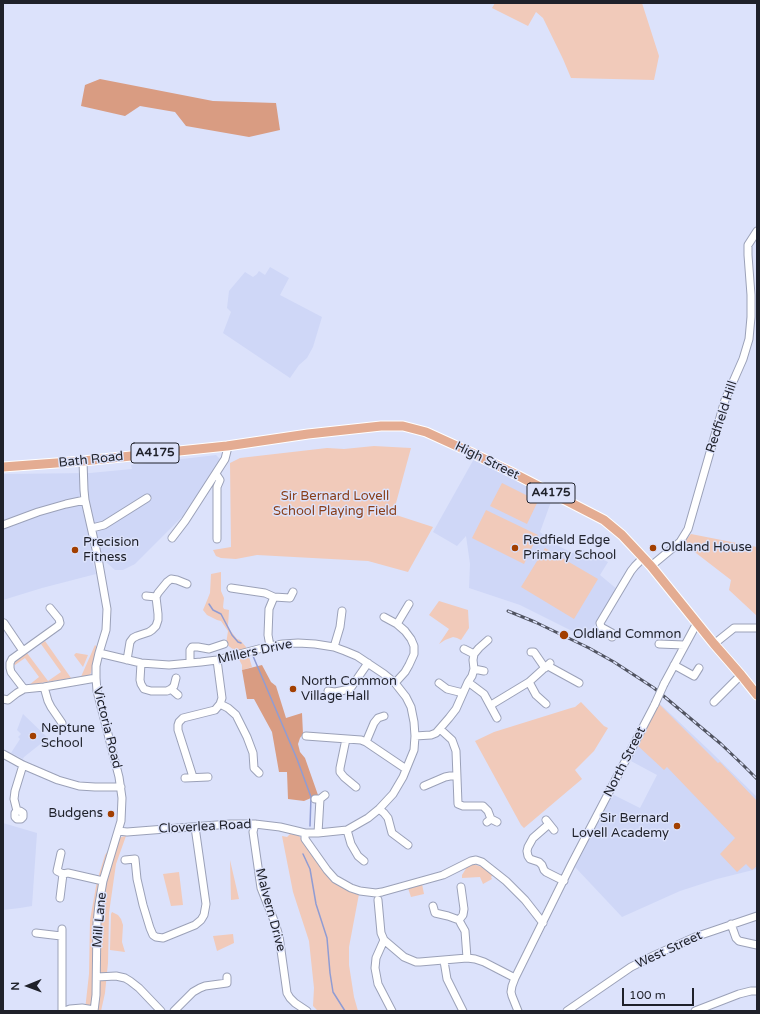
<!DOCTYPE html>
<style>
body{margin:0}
#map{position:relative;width:760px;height:1014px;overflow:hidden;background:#dce2fb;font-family:"Varela Round",sans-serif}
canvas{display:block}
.frame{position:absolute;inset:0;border:4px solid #1f212a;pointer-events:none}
.north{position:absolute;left:8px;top:966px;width:40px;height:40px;-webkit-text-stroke:3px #dce2fb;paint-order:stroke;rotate:269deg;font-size:11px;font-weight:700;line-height:16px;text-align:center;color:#1f212a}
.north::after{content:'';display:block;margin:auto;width:14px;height:18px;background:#1f212a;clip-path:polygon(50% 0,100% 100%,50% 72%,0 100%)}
.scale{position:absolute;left:622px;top:988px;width:72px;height:18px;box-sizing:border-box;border:2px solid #1f212a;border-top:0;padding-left:5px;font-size:12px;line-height:14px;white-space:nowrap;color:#1f212a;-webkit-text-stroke:3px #dce2fb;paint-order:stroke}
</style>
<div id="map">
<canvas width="760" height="1014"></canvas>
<div class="frame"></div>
<div class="north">N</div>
<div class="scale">100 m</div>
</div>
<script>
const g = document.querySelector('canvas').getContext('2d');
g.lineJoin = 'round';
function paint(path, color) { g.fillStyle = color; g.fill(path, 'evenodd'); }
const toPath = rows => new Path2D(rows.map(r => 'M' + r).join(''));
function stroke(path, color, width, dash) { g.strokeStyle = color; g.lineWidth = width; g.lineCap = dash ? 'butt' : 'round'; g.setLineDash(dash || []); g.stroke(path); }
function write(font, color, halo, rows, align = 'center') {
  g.font = font + ' "Varela Round",sans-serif'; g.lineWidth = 3; g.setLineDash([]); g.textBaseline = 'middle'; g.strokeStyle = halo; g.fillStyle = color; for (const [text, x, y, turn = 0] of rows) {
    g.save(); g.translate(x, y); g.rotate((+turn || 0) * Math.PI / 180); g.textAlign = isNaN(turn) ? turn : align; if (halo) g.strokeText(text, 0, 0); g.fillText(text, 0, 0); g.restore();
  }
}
paint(toPath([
 [270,267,289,278,280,295,322,317,313,347,307,358,299,365,290,378,223,333,231,312,227,308,229,291,245,272,253,277,257,274,259,271,265,275],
 [216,455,221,460,182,517,135,564,123,570,115,570,100,557,91,556,96,574,42,588,3,600,3,474,90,473,132,469,131,465],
 [475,457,552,499,540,532,555,544,572,553,583,550,608,562,600,575,618,590,586,638,520,605,469,588,470,564,466,536,457,546,433,532],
 [659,703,710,751,757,797,757,869,717,879,680,891,622,917,575,867,612,794,640,808,657,775,629,760],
 [23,714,48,738,24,757,23,759,11,753,20,739,18,737,21,734,17,730],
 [3,823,37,833,32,906,20,908,3,910]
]), '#cfd7f7');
paint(toPath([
 [495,3,642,3,659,56,654,80,571,78,563,59,543,18,536,12,528,26,492,8],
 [374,446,411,448,393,514,433,527,408,572,368,561,257,555,236,559,221,558,216,556,213,550,231,547,230,463,240,458,327,448,344,449],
 [502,483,538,501,527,524,490,506],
 [486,510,538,535,524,564,472,538],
 [691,534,757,547,757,616,729,590,731,580,683,543],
 [545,548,598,579,574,619,521,587],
 [221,572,221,591,224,598,223,607,224,609,229,610,228,626,230,630,237,639,240,640,246,647,252,667,242,670,242,665,234,650,226,644,228,631,221,621,217,620,207,615,203,610,206,603,210,593,211,574],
 [439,601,468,610,469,628,461,640,457,638,453,637,445,640,439,644,449,629,429,615],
 [45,641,71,678,29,685,39,677,25,658,15,665,14,664,16,661,27,653,48,681,61,672,41,644],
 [95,645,97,647,94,657,91,673,88,677,80,679],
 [76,653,88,655,83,667,74,655],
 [581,702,604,726,608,728,594,751,575,770,582,779,524,828,521,825,475,741,494,732,571,708,575,707],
 [659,704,718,763,720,762,757,801,757,866,752,870,746,864,737,872,720,854,735,838,667,767,664,770,637,745],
 [290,834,298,835,301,838,326,872,334,882,346,890,359,894,349,947,349,965,354,997,358,1011,318,1011,313,1006,314,988,309,941,293,892,282,836,287,837],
 [126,836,116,864,109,913,108,963,105,993,101,1011,74,1011,85,1010,89,974,90,920,97,881,105,855,110,848,121,837],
 [230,860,239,899,231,900],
 [471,865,476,865,482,867,493,875,491,877,492,879,483,884,480,877,462,878,462,875,467,867],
 [179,872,183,905,171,906,163,874],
 [422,884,424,894,411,897,408,888],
 [112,912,118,915,121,919,123,925,122,942,125,952,110,950,111,914],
 [233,934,234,943,217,951,213,936]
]), '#f1caba');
paint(toPath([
 [100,79,213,101,276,103,280,130,249,137,186,126,175,112,140,106,125,116,81,106,85,85],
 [262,665,271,682,276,686,286,718,302,713,303,734,300,738,298,744,300,752,305,758,318,795,304,801,288,799,287,772,279,772,272,732,254,699,247,699,242,670]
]), '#d99c82');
stroke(toPath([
 [209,604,213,610,221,614,232,635,238,642,241,643],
 [253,656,297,759,311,797,310,826],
 [303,854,310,869,316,904,327,938,330,973,333,992,345,1011]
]), '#909cd3', 1.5);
const minor = toPath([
 [83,461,84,490,85,500,98,558,107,609,106,630,99,653,96,666,96,678,97,691,119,777,122,798,121,821,103,881,99,904,97,923,96,995,94,1011],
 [216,474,220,480,217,487,217,539],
 [3,525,38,512,66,504,85,500],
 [92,528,104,525,147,498],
 [172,538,185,521,225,459,227,451,227,446],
 [651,566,680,542,688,529,725,400,743,359,749,339,751,317,751,295,748,255,748,245,757,231],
 [231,588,265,593,274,597],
 [146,596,156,597],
 [384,617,397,624,405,631,411,639,414,646,414,654,409,665,405,672,395,683],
 [4,623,23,651],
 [397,624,409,604],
 [612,637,612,633,601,627,600,623,631,571,635,566,643,558],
 [659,644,684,645],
 [714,644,734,628,757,628],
 [270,646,268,635,269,609,274,597,290,598,293,592],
 [334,647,340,627,342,611],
 [464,649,474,654],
 [531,652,534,652,545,668],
 [99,653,141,663,169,665,201,662,217,660,270,646,283,644,298,643,315,644,334,647,345,651,357,656,384,674,395,683,406,697,411,707,414,722,415,736,414,750,403,777,393,794,379,809,368,818,347,830,318,833,305,833,280,827,255,824,230,824,127,832,118,831],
 [127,660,130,642,133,638,137,636,149,632,152,630,156,626,158,620,158,614,156,597,158,593,167,582,171,579,177,580,187,584],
 [141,663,140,680,141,684,144,689,151,691,167,691,171,689,174,686,176,678],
 [190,663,190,650,192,647,198,647,209,649,224,644],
 [674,665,694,676,699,668],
 [548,666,579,683],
 [474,669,484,671],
 [468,682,484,694,497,718],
 [529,682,536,695,546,704],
 [439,683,447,689,463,693],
 [664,684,697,623],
 [44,687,48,701,51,707,62,723],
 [24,689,11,672,10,668,10,663,12,659,58,626,60,623,59,619,50,608],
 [171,689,178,695],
 [328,691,335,692,350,689,368,663],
 [3,699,8,700,17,693,24,689,44,687,96,678],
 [714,702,741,675],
 [220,704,228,708,236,715,247,737,253,753,254,768,259,773],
 [491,705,529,682,550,663],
 [440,729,452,740,456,751,458,804,463,806,483,806,488,811,491,819],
 [306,736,361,740,366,742,406,769],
 [415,736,431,735,436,733,449,718,456,709,468,682,472,676,474,669,473,660,474,654,479,648,488,640],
 [346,739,340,768,340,772,344,777,356,787],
 [366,742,374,723,378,718,384,716],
 [3,754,23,765,58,780,79,786,95,787,121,787],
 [193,777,178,730,178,725,179,722,183,718,215,710,220,704,222,698,217,660],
 [185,778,208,777],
 [424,786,445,777,450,776,456,776],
 [315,799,320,799,325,795],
 [379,809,384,813,388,818,392,833,408,845],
 [17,811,20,811,23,813,23,817,21,819,17,819,15,817,15,813,17,811,14,799,15,791,23,765],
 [546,820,554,830],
 [487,822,491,819,497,822],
 [255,824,253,832,261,888,275,923,279,936,287,993,290,998,295,1003,307,1011],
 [549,824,533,838,528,847,527,851,528,856,530,859,539,862,542,865,544,870,546,872,564,881],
 [347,830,351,844,358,856,364,861],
 [305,833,305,839,327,870,335,879,351,888,360,891,376,893,382,892,443,875,471,861,476,860,482,862,506,881,525,900,543,923],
 [318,833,320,799],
 [61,853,57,871,63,874],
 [125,860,135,859,137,879,143,905,150,928,153,935,156,937,163,938,195,925,201,920,204,915,206,904,195,827],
 [60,898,63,874,68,873,103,881],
 [378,900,381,933,384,940,404,957,416,962,420,962,467,958,475,959,484,962,515,978],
 [433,906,435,913,448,916,459,920,461,924,465,931,467,958],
 [459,920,463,915,464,909,461,887],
 [731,924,736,938,739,941,757,945],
 [36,933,61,936],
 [384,940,376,958,375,968,378,984,392,1011],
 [444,961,447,979,463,1011],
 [97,977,116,976,125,978,130,981,139,988,161,1011],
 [62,1011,62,929],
 [65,1011,70,1009,82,1008,94,1010],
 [174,1011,193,992,200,988,205,986,227,983,227,977],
 [518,1011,512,996,511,992,512,986,515,978,571,865,655,704],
 [567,1011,631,967,655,955,695,937,757,916],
 [695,1011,739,994,751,991,757,991]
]);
const major = toPath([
 [3,467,83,461,227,446,308,434,381,426,403,426,426,432,470,452,511,472,604,520,622,535,651,566,714,644,741,675,757,695]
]);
stroke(minor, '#9ba1b8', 9);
stroke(major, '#fff', 11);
stroke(minor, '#fff', 7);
stroke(major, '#e4ac92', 9);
const rail = toPath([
 [508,611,535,622,589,648,614,662,654,688,721,744,743,765,757,779]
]);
stroke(rail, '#515461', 3);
stroke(rail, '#dce2fb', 1.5, [4.5]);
const minorBridge = toPath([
 [655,704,664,684]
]);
stroke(minorBridge, '#9ba1b8', 9, []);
stroke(minorBridge, '#fff', 7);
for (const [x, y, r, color] of [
 [515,548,4,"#a23f01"],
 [653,548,4,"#a23f01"],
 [75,550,4,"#a23f01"],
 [564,635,5,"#a23f01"],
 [293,689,4,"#a23f01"],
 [33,736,4,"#a23f01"],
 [111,814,4,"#a23f01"],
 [677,826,4,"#a23f01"]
]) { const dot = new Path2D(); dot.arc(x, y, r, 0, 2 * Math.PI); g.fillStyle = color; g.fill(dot); stroke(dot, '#dce2fb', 1.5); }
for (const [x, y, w] of [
 [155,453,48],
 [551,493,48]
]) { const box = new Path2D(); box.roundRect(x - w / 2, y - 10, w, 20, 3); g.fillStyle = '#dce2fb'; g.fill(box); stroke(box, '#1f212a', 1); }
write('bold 12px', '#1f212a', null, [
 ["A4175",155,453],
 ["A4175",551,493]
]);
write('13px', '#1f212a', '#dce2fb', [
 ["Redfield Hill",722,417,-72],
 ["Bath Road",91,460,-6],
 ["High Street",487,461,26],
 ["Millers Drive",255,652,-12],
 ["Victoria Road",107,728,76],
 ["North Street",625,762,-63],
 ["Cloverlea Road",205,827,-3],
 ["Malvern Drive",270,910,75],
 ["Mill Lane",100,920,-85],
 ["West Street",669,950,-25]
]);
write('13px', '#883e1a', '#dce2fb', [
 ["Sir Bernard Lovell",335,497],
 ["School Playing Field",335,512]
]);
write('13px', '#1f212a', '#dce2fb', [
 ["Redfield Edge",523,541],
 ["Primary School",523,556],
 ["Precision",83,543],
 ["Fitness",83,558],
 ["Oldland House",661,548],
 ["Oldland Common",573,635],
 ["North Common",301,682],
 ["Village Hall",301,697],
 ["Neptune",41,729],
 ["School",41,744],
 ["Budgens",103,814,"right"],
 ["Sir Bernard",669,819,"right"],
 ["Lovell Academy",669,834,"right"]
], 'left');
</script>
